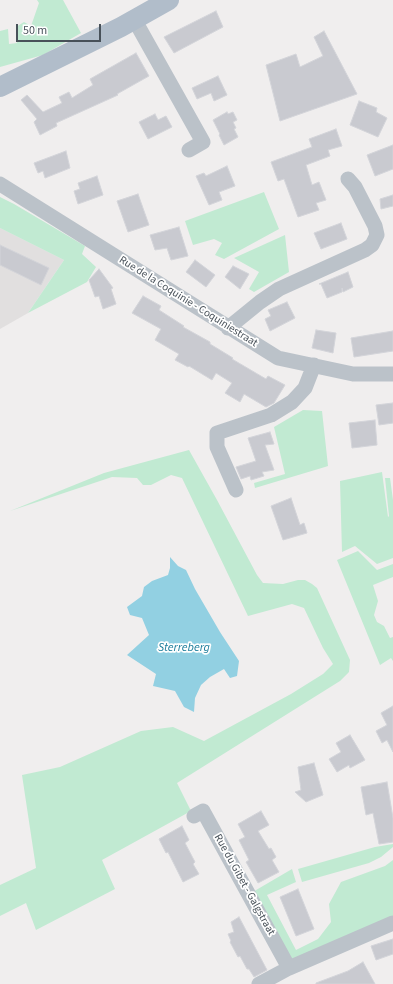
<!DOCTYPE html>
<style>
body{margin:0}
#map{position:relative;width:393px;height:984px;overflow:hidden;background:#f0eeee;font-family:"Source Sans 3",sans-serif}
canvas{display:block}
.scale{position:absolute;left:16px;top:24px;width:85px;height:18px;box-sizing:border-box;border:2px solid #485159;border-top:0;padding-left:5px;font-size:12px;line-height:14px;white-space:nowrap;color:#485159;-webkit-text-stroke:3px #fff;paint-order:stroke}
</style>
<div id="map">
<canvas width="393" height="984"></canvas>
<div class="scale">50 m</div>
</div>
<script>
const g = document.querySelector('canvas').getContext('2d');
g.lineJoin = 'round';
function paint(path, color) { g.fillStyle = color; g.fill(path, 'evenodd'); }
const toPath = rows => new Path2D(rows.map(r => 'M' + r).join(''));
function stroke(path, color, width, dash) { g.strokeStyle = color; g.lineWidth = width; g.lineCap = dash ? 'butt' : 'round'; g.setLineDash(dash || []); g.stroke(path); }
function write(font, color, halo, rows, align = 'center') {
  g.font = font + ' "Source Sans 3",sans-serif'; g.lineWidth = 3.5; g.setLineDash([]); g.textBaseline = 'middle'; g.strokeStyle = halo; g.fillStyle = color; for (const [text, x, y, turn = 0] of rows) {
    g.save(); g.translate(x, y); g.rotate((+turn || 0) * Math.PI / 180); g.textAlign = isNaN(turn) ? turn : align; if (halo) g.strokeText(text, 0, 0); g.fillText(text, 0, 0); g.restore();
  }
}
paint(toPath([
 [0,228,64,260,28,313,0,329]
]), '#e1dfdf');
paint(toPath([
 [37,0,63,0,81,33,43,55,0,67,0,31,8,29,9,44,17,43,16,27,24,22,31,26,39,3],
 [264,192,279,229,224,259,215,255,222,243,214,239,193,245,185,221],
 [0,197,14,204,85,246,82,254,96,267,87,282,28,313,64,260,0,228],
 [285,235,289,272,254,292,249,289,259,272,234,258],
 [303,410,322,411,328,466,325,467,255,488,254,483,285,474,274,427],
 [189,450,217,500,257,575,263,583,283,584,298,580,305,580,312,584,317,588,350,660,349,672,340,681,177,783,191,811,102,860,115,889,36,930,26,903,0,916,0,885,36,868,22,775,60,767,141,731,173,727,204,741,291,694,323,674,333,664,323,648,304,608,292,604,248,616,182,478,171,475,151,485,143,485,137,478,112,477,10,511,104,473],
 [382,472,388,517,389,516,385,478,390,478,393,500,393,558,377,564,355,546,342,552,340,481],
 [358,551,377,570,393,564,393,577,373,585,378,601,374,615,377,622,384,626,390,638,393,637,393,661,391,658,380,665,337,560],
 [393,844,393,847,381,857,369,863,302,882,298,869,375,847],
 [393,860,393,919,290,963,251,893,292,869,296,882,267,895,296,950,318,939,331,922,329,904,341,882,385,866]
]), '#c1ead2');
paint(toPath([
 [170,557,178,566,186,570,195,589,220,632,239,661,237,676,230,678,224,669,210,677,201,685,195,698,194,712,184,707,175,691,153,686,156,674,127,655,149,635,142,618,130,615,127,607,142,596,144,587,152,581,168,575,170,568]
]), '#92d0e2');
const building = toPath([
 [216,11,223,27,174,53,164,37,216,11],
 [324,31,357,94,280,121,266,65,296,54,300,67,323,56,314,37,324,31],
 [136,53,149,76,117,94,118,95,56,123,57,126,40,135,34,122,37,119,21,100,27,95,43,112,62,103,59,97,69,92,72,98,93,85,90,79,136,53],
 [218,76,227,95,214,101,211,93,197,99,192,88,218,76],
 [359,101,377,108,376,112,387,118,378,137,350,125,359,101],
 [227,112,228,114,233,112,237,120,233,122,236,128,234,129,238,137,224,145,219,135,220,134,213,120,227,112],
 [155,114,158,120,166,116,172,127,148,139,139,122,155,114],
 [336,129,342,146,328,150,330,156,306,165,312,185,319,182,326,200,316,203,319,210,298,217,284,179,278,181,271,162,312,147,309,139,336,129],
 [393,145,393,169,375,176,367,155,393,145],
 [66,151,70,168,45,178,43,171,38,173,34,163,66,151],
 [227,166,235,186,219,192,222,200,209,205,196,176,204,173,206,176,227,166],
 [97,176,103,195,78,204,74,191,80,189,78,183,97,176],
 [138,194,149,225,128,232,117,201,138,194],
 [393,195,393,206,381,209,380,199,393,195],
 [341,223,347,239,321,249,314,233,341,223],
 [179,227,188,256,171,260,167,248,155,250,150,235,179,227],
 [0,245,49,268,41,285,0,265,0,245],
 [195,260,215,275,206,287,186,272,195,260],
 [233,266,249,274,240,289,225,277,233,266],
 [99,269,113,288,111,289,116,304,103,309,99,296,95,297,89,280,99,269],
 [348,272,353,287,343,292,342,288,342,292,327,298,321,284,319,284,348,272],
 [143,296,161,306,159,310,184,326,183,327,210,342,210,344,233,358,232,359,266,379,268,376,285,385,274,403,266,407,244,394,240,402,225,393,232,383,216,373,212,380,189,366,188,367,175,360,179,354,155,340,161,329,132,313,143,296],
 [287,302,295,318,270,331,265,319,271,316,268,310,287,302],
 [316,330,336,333,333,353,312,348,316,330],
 [393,331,393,351,354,357,351,338,393,331],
 [393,403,393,423,379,425,376,405,393,403],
 [375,420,377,445,352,448,349,423,375,420],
 [270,432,274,444,265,445,274,470,262,472,264,476,251,480,250,476,241,479,236,467,256,461,248,438,270,432],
 [291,498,300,525,304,523,307,533,283,540,271,506,291,498],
 [393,706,393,752,387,740,382,743,376,731,387,725,381,713,393,706],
 [350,735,365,760,350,768,349,765,337,772,329,759,341,752,336,743,350,735],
 [314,763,323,795,306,802,295,792,301,790,298,767,314,763],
 [387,782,393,818,393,842,379,844,373,813,366,815,361,787,387,782],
 [261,811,269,825,258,831,269,849,271,848,276,857,272,860,279,872,258,883,246,862,249,860,239,840,245,837,238,824,261,811],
 [182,826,189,840,185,843,195,862,193,864,199,874,183,882,168,852,166,853,159,839,182,826],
 [298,889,314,929,296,936,280,897,298,889],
 [239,917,267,970,254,977,249,969,247,969,240,956,238,957,230,942,231,941,228,934,234,932,231,922,239,917],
 [393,939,393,954,376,960,371,946,393,939],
 [363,962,375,984,316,984,316,983,348,971,363,962]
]);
paint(building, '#c9cad0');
stroke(building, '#d3d4d9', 1);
stroke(toPath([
 [134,19,203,142,189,150],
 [0,184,278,358,353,374,393,374],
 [228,328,260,302,279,289,365,250,372,245,377,235,375,226,355,187,348,179],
 [236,490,217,447,217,433,271,415,292,402,305,388,314,365],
 [194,816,203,811,289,968,393,923],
 [259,984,289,968]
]), '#bbc2c9', 15);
stroke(toPath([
 [0,87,121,27,169,0]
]), '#b1bdca', 20);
write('11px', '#485159', '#fff', [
 ["Rue de la Coquinie - Coquiniestraat",188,302,32],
 ["Rue du Gibet - Galgstraat",244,885,61]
]);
write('italic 12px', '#1b7c9a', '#fff', [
 ["Sterreberg",184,648]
]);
</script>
